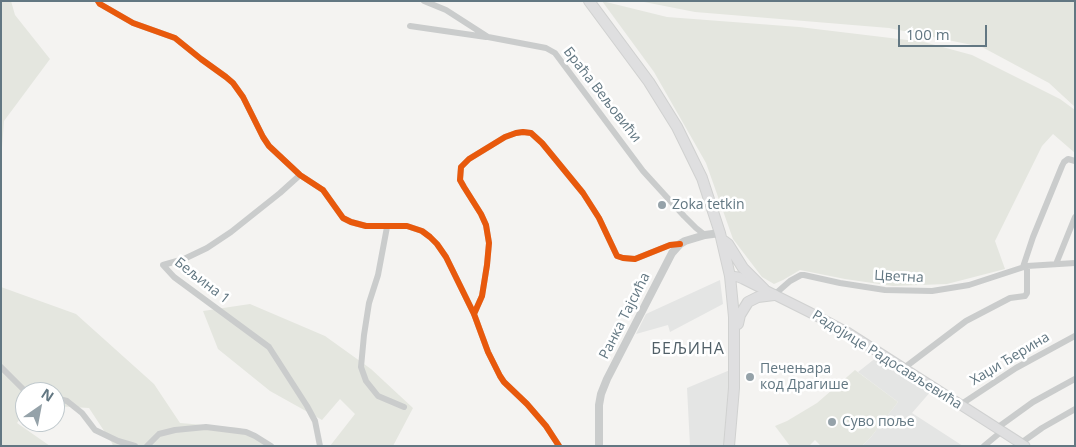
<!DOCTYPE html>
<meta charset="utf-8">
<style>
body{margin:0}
#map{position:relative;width:1076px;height:447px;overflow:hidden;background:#f4f3f1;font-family:"Open Sans",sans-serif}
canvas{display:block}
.frame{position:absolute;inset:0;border:2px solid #627782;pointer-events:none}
.north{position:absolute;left:15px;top:382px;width:50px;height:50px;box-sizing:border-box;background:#fff;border:1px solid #c0c9cd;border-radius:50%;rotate:33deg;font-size:14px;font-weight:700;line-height:20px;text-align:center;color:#627782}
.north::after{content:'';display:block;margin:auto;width:18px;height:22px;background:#95a2a9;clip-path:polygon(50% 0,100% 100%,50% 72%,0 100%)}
.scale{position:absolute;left:898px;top:25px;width:89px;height:22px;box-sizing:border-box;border:2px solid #627782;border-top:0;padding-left:6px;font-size:15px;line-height:18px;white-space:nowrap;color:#627782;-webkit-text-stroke:4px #fff;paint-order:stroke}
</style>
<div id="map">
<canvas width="1076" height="447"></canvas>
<div class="frame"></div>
<div class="north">N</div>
<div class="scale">100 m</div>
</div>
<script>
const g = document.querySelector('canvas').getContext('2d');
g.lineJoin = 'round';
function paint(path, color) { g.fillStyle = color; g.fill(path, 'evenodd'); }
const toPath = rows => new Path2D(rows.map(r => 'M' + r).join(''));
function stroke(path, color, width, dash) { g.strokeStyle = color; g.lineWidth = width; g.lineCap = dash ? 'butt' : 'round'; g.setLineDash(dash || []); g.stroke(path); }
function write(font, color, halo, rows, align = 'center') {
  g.font = font + ' "Open Sans",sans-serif'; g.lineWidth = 5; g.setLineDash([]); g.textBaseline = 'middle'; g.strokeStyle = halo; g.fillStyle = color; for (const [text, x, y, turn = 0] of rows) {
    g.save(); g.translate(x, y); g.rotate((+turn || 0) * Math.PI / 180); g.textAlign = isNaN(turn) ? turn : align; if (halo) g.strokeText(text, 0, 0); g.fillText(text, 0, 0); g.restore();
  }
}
paint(toPath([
 [720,280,723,304,670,332,668,325,636,334,646,314],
 [877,357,932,390,912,413,963,446,862,446,871,437,898,402,858,372],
 [730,370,724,446,690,446,687,388]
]), '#e4e5e4');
paint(toPath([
 [1,1,11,1,15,15,50,59,4,121,1,161],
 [602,1,667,17,799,27,924,42,972,55,1060,99,1075,110,1075,153,1053,134,1042,146,995,241,1005,269,947,284,893,286,845,279,800,270,783,280,774,284,762,277,733,239,706,163,654,72],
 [639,1,1075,1,1075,107,1049,83,982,47,889,28,695,12],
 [1,287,76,314,154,384,180,423,240,428,272,446,113,446,112,443,89,408,55,406,55,392,25,392,25,411,17,423,50,446,1,446],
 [250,304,325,336,371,369,413,408,393,446,330,446,355,414,340,399,322,420,270,391,218,349,203,311],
 [855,370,898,402,871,437,862,446,821,446,815,440,809,446,790,446,775,426,787,421,817,403]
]), '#e4e6df');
const secondary = toPath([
 [730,276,738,277,743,279,809,312,847,332,1025,446]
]);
const primary = toPath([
 [589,1,649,82,677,127,702,178,720,233,730,276,734,317,734,388,729,446],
 [724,241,728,244,743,268,764,289],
 [738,324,740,315,748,302,758,297,774,295]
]);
stroke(secondary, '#d0d1d1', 11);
stroke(primary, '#d0d1d0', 12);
stroke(toPath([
 [98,1,100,4,133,23,175,38,201,59,226,77,233,83,243,97,263,137,269,146,300,175,323,190,343,218,351,222,366,226,407,226,422,231,430,237,437,244,446,257,474,314,488,352,500,376,504,382,527,404,546,426,559,446],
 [424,1,446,10,488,37,546,48,555,53,643,171,684,216,696,228,705,235],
 [410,26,486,37],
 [300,175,280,193,231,232,207,248,184,259,163,265,174,277,269,347,307,406,315,421,320,446],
 [387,227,378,275,369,303,364,335,361,367,366,381,378,396,404,407],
 [1056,264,1075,217],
 [1023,267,1033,237,1062,166,1064,162,1068,159,1075,161],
 [774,295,790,281,801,275,804,275,840,283,885,290,932,291,969,285,1027,266,1075,263],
 [474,314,482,296,487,265,489,243,486,225,481,214,464,187,460,180,461,167,469,159,505,137,516,133,523,132,531,133,542,143,583,193,599,218,617,256,623,258,635,259,670,245,680,244],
 [1,367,25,391,29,392],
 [904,368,966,321,1010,298,1025,296,1027,293,1027,266],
 [55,398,67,401,82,413,95,430,118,441,135,446],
 [960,405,1016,368,1075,336],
 [997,428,1033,402,1075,379],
 [1021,443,1042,428,1075,409],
 [147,446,159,434,175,430,206,427,246,432,255,436,271,446],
 [984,446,1002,431]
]), '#cacccc', 6);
stroke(toPath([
 [599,446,599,405,601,394,607,379,672,253,680,244,685,241,705,235,720,233]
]), '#cacccc', 8);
stroke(secondary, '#dfdfe0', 9);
stroke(primary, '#dfdfe0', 10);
stroke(toPath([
 [98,1,100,4,133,23,175,38,201,59,226,77,233,83,243,97,263,137,269,146,300,175,323,190,343,218,351,222,366,226,407,226,422,231,430,237,437,244,446,257,474,314,488,352,500,376,504,382,527,404,546,426,559,446],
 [474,314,482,296,487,265,489,243,486,225,481,214,464,187,460,180,461,167,469,159,505,137,516,133,523,132,531,133,542,143,583,193,599,218,617,256,623,258,635,259,670,245,680,244]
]), '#e8590c', 6);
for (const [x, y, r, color] of [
 [662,205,5,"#95a2a9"],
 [750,377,5,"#95a2a9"],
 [832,422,5,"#95a2a9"]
]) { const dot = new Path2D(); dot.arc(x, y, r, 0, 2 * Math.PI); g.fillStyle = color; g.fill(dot); stroke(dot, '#fff', 2); }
write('14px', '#627782', '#fff', [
 ["Браћа Вељовићи",602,95,52],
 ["Цветна",899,277,3],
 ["Бељина 1",202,281,38],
 ["Ранка Тајсића",625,316,-63],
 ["Хаџи Ђерина",1010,359,-31],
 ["Радојице Радосављевића",887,360,32]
]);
write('14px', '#627782', '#fff', [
 ["Zoka tetkin",672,205],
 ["Печењара",760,369],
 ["код Драгише",760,385],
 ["Суво поље",842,422]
], 'left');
g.letterSpacing = '1px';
write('16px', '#505f67', '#fff', [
 ["БЕЉИНА",688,349]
]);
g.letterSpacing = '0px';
</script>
